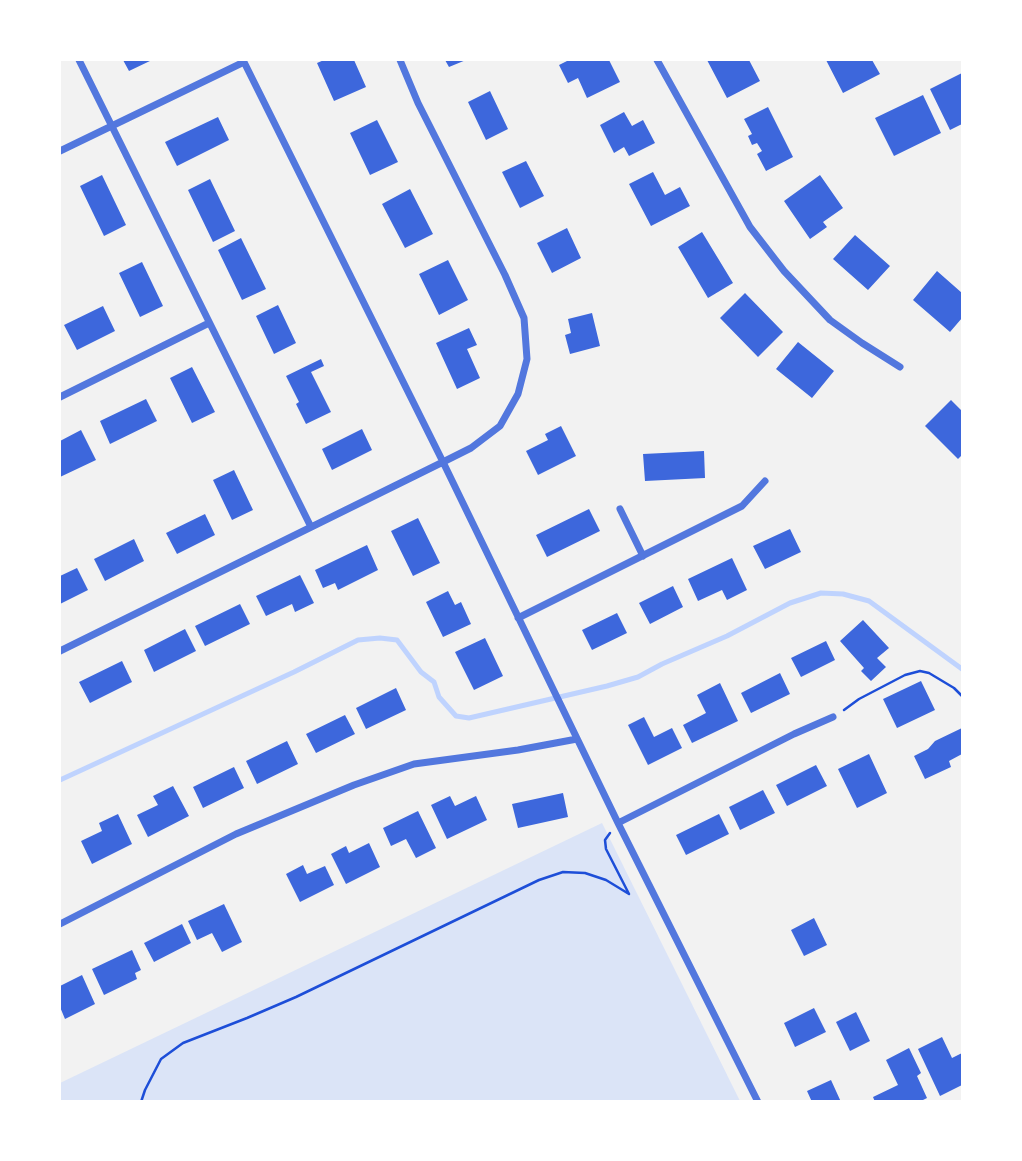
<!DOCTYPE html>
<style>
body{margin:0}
#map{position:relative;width:1022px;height:1161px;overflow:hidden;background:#f2f2f2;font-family:"Zilla Slab",serif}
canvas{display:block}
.frame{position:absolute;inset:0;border:61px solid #fff;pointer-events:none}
</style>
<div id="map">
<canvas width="1022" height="1161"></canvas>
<div class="frame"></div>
</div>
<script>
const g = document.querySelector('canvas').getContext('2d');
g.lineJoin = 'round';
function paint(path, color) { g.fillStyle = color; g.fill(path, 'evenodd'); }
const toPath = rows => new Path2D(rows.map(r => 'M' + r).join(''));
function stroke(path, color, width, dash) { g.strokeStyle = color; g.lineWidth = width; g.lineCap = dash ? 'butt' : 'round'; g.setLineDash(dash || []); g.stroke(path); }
paint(toPath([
 [602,823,740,1101,60,1102,60,1083]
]), '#dbe4f7');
stroke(toPath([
 [60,780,294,672,358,640,380,638,397,640,421,672,434,682,439,697,456,716,469,718,607,686,638,677,662,664,727,636,790,603,821,593,843,594,869,601,962,669]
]), '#bfd3fe', 5);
paint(toPath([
 [123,60,152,60,129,71],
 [324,60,354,60,366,87,334,101,317,63],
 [445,60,466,60,449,67],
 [569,60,609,60,620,82,587,98,578,78,568,83,559,65],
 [707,60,749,60,760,81,727,98],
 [826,60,872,60,880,74,843,93],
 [962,73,962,124,950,130,930,89],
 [490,91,508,129,486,140,468,102],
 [923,95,941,133,894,156,875,118],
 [768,107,793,157,766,171,757,154,762,151,757,143,752,145,748,136,752,134,744,119],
 [624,112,632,126,643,120,655,143,629,156,624,147,614,153,600,125],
 [218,117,229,140,177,166,165,142],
 [377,120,398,162,370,175,350,133],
 [526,161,544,196,520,208,502,172],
 [653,172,665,195,680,187,690,206,651,226,629,184],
 [102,175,126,225,104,236,80,186],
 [820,175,843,208,823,222,827,227,810,239,784,201],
 [210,179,235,231,213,242,188,190],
 [410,189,433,234,405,248,382,204],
 [567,228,581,258,552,273,537,243],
 [702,232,733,283,708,298,678,247],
 [855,235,890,266,868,290,833,259],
 [241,238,266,289,242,300,218,250],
 [448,260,468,300,439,315,419,274],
 [142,262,163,306,140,317,119,273],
 [937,271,962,293,962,318,950,332,913,300],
 [745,293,783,332,758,357,720,318],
 [278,305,296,343,274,354,256,316],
 [103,306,115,331,77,350,64,325],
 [592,313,600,346,570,354,565,335,571,333,568,319],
 [469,328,477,345,467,349,480,378,457,389,436,343],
 [798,342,834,371,812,398,776,369],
 [321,359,324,366,311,372,331,412,306,424,296,404,299,402,286,376],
 [192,367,215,412,192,423,170,378],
 [146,399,157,421,110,444,100,421],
 [951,400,962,411,962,455,958,459,925,426],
 [561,426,576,456,538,475,526,451,548,440,545,434],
 [362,429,372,450,332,470,322,449],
 [81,430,96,460,60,477,60,441],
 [704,451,705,478,645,481,643,454],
 [234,470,253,510,232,520,213,480],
 [589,509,600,531,547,557,536,535],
 [205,514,215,535,177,554,166,533],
 [418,518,440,563,413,576,391,531],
 [790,529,801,552,765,569,753,546],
 [134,539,144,561,105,581,94,559],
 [367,545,378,570,338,590,335,583,323,588,315,570],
 [732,558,747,590,727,600,722,590,698,601,688,579],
 [77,568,88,590,60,604,60,576],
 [300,575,314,603,295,612,292,604,266,616,256,596],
 [673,586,683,607,650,624,639,603],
 [448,591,455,605,461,602,471,624,443,637,426,602],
 [240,604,250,624,205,646,195,626],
 [617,613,627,633,592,650,582,630],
 [863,620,889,648,877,658,886,667,871,681,861,671,864,668,840,641],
 [185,629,196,651,154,672,144,650],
 [485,638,503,676,474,690,455,652],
 [826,641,835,660,801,677,791,658],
 [122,661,132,682,90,703,79,682],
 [780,673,790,694,751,713,741,693],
 [921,681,935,710,897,728,883,699],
 [720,683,738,721,692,743,683,725,706,713,697,695],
 [396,688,406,710,366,729,356,708],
 [345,715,355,734,316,753,306,734],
 [644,717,654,737,672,728,682,748,648,765,628,725],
 [962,728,962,754,949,761,951,767,925,779,914,756,928,749,935,741],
 [287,741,298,764,257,784,246,761],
 [869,754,887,793,857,808,838,769],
 [816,765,827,786,787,806,776,785],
 [234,767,244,788,203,808,193,787],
 [173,786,189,816,148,837,137,815,158,805,153,796],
 [763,790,775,813,740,830,729,807],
 [563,793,568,817,518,828,512,804],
 [450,796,455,806,476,796,487,820,447,839,431,805],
 [418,811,436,848,416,858,406,839,391,846,383,828],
 [118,814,132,844,92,864,81,841,102,831,99,823],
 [719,814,729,834,686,855,676,835],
 [369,843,380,867,346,884,331,854,346,846,349,853],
 [303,865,307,874,325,866,334,885,300,902,286,874],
 [224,904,242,942,222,952,212,933,197,940,188,921],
 [814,918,827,945,804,956,791,930],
 [182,924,191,943,154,962,144,943],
 [132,950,141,970,135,973,137,979,104,995,92,969],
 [82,975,95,1004,65,1019,60,1007,60,986],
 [814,1008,826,1032,795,1047,784,1023],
 [856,1012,870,1041,850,1051,836,1022],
 [942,1037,952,1058,962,1053,962,1085,940,1096,918,1049],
 [909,1048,921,1073,917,1076,927,1098,919,1102,875,1102,873,1097,898,1085,886,1060],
 [831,1080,841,1102,812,1102,807,1091]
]), '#3d67dc');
stroke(toPath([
 [844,710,859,699,905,675,920,671,929,673,954,688,962,696],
 [141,1102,145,1090,161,1059,183,1043,247,1018,296,997,539,880,563,872,585,873,606,880,629,894,606,849,605,840,610,833]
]), '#1d4ed8', 2.5);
stroke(toPath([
 [79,60,311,527],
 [243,60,443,462,618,823,758,1102],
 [657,60,750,227,784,271,830,320,862,343,900,367],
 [60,151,244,62],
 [60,397,209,323],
 [620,509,643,556],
 [518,618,742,506,765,481],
 [60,651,443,462,471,448,500,426,518,394,527,359,524,318,505,275,418,103,400,60],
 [618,823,794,734,833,717],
 [60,924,236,834,354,785,414,764,518,750,577,739]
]), '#5277de', 7);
</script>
